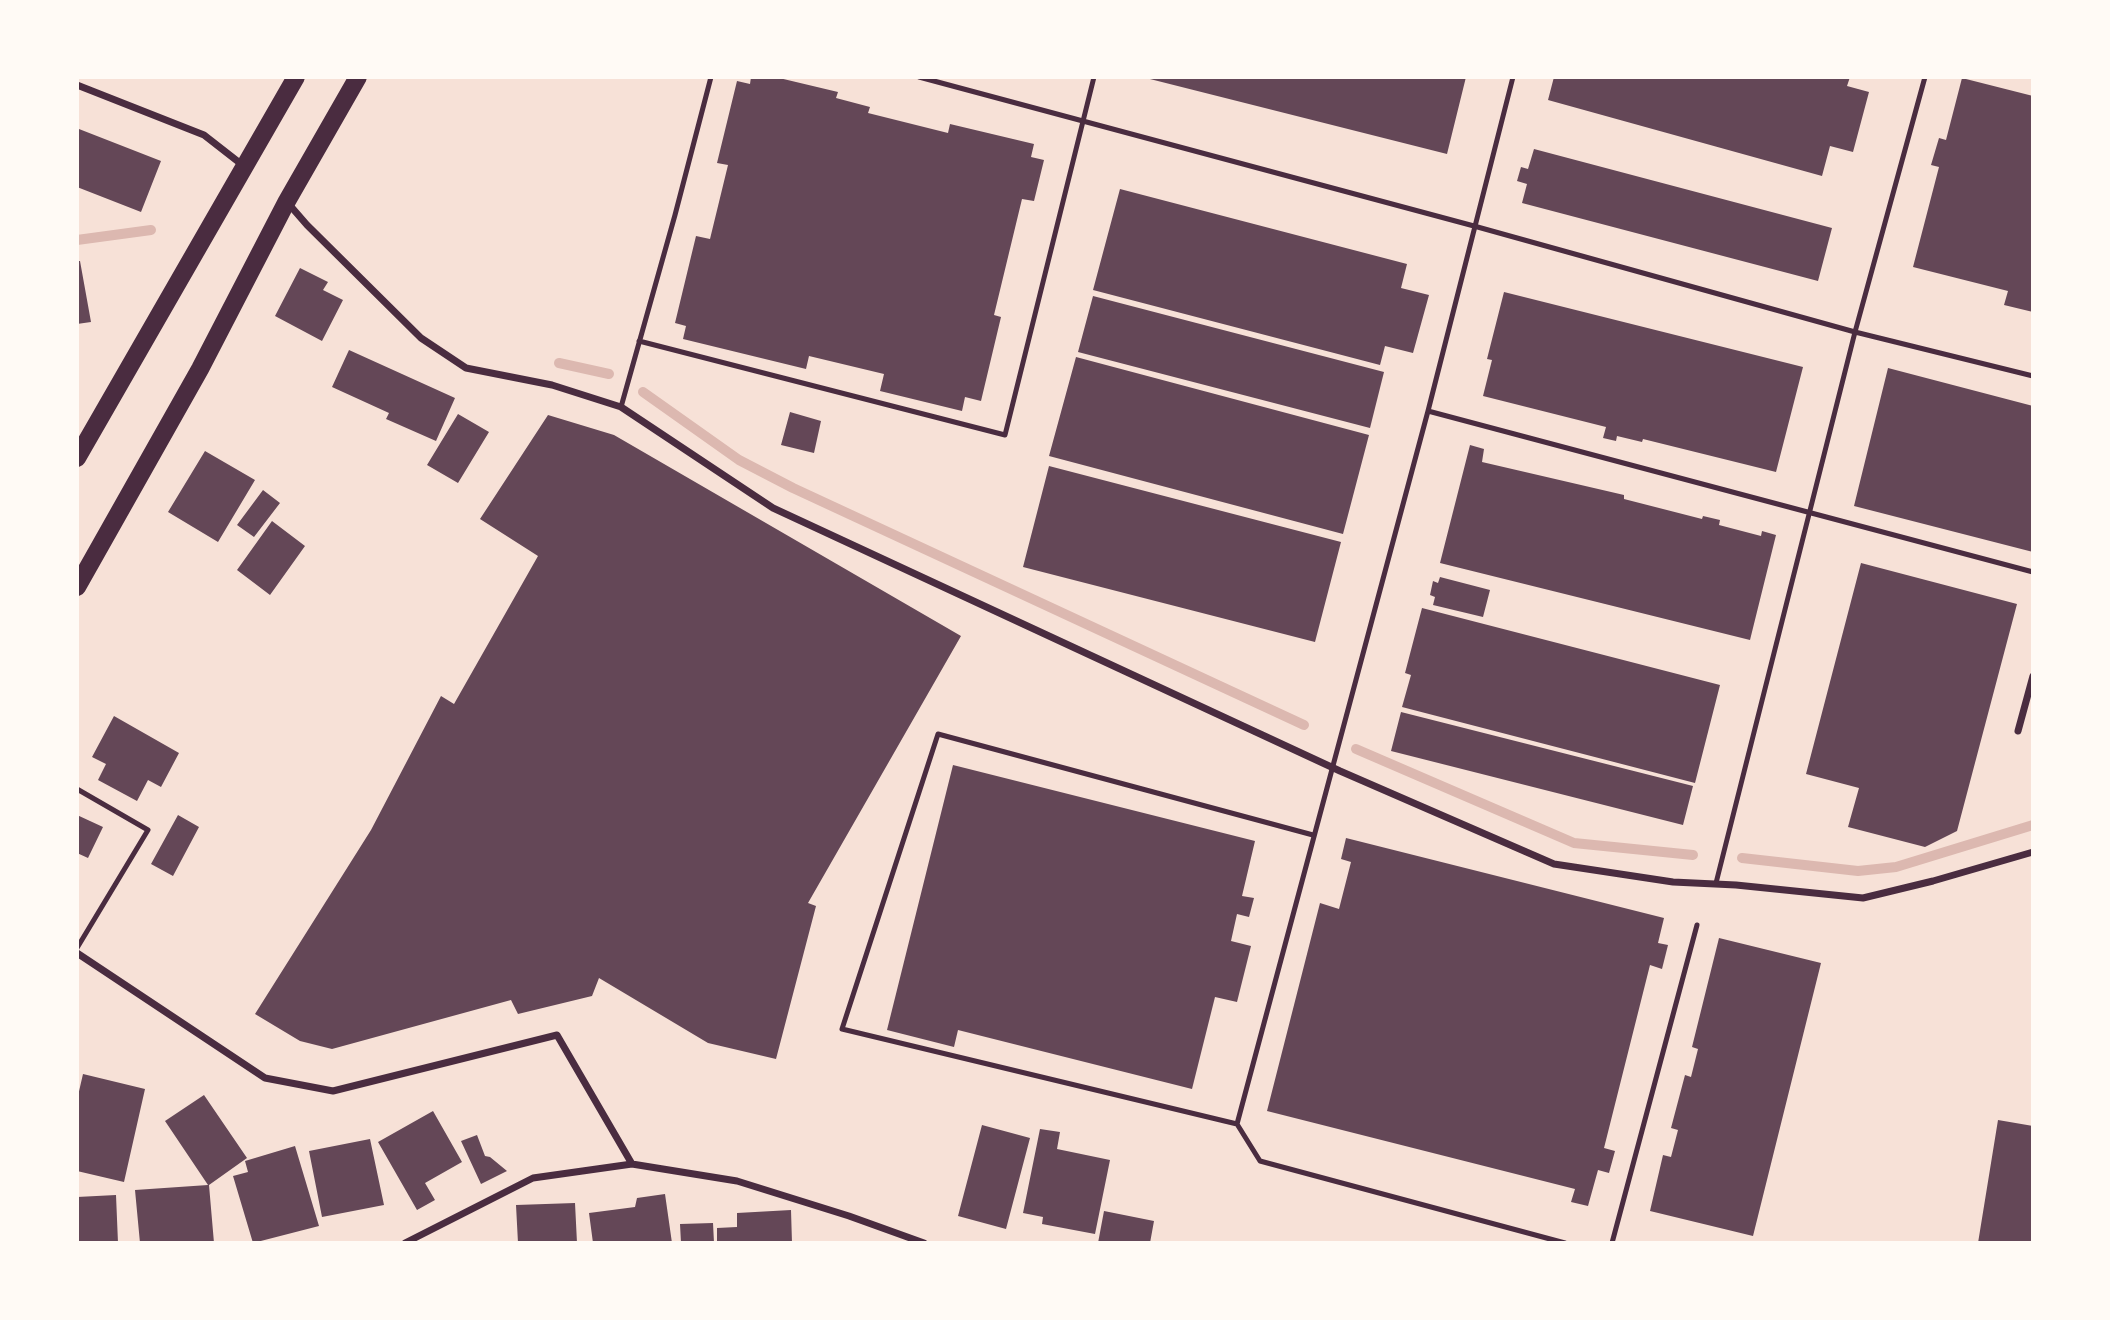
<!DOCTYPE html>
<style>
body{margin:0}
#map{position:relative;width:2110px;height:1320px;overflow:hidden;background:#f7e1d7;font-family:"Roboto Condensed",sans-serif}
canvas{display:block}
.frame{position:absolute;inset:0;border:79px solid #fffaf5;pointer-events:none}
</style>
<div id="map">
<canvas width="2110" height="1320"></canvas>
<div class="frame"></div>
</div>
<script>
const g = document.querySelector('canvas').getContext('2d');
g.lineJoin = 'round';
const toPath = rows => new Path2D(rows.map(r => 'M' + r).join(''));
function stroke(path, color, width, dash) { g.strokeStyle = color; g.lineWidth = width; g.lineCap = dash ? 'butt' : 'round'; g.setLineDash(dash || []); g.stroke(path); }
function paint(path, color) { g.fillStyle = color; g.fill(path, 'evenodd'); }
stroke(toPath([
 [77,240,151,230],
 [559,363,609,374],
 [643,392,739,460,793,488,1304,725],
 [1356,749,1574,843,1693,855],
 [1742,858,1858,871,1896,867,2033,825]
]), '#dcb8b0', 10);
paint(toPath([
 [751,77,775,77,838,92,836,98,870,107,868,113,948,133,950,124,1034,144,1031,157,1044,160,1034,201,1022,199,994,315,1001,317,981,401,965,397,962,411,880,391,884,374,809,356,806,369,683,339,686,326,675,323,696,236,710,239,728,165,717,163,737,81,750,84],
 [1142,77,1466,77,1447,154],
 [1554,77,1850,77,1847,86,1869,92,1853,152,1830,146,1822,176,1548,100],
 [1962,78,2033,96,2033,312,2004,305,2008,291,1913,267,1939,167,1931,165,1939,138,1946,140],
 [79,129,161,161,141,212,77,187],
 [1534,149,1832,228,1818,281,1522,203,1527,184,1517,181,1521,167,1528,169],
 [1120,189,1407,264,1401,288,1429,295,1413,353,1385,346,1380,365,1093,290],
 [77,261,80,261,91,322,77,324],
 [300,268,328,282,323,290,343,300,322,341,275,316],
 [1504,292,1803,367,1776,472,1643,439,1642,442,1617,436,1616,441,1603,438,1606,427,1483,396,1492,360,1487,359],
 [1093,296,1384,372,1370,428,1078,352],
 [349,350,455,398,436,441,386,419,389,413,332,387],
 [1076,357,1369,435,1343,534,1049,456],
 [1888,368,2033,406,2033,552,1854,506],
 [790,412,821,421,814,453,781,445],
 [458,414,489,432,458,483,427,465],
 [548,415,614,435,961,636,808,903,816,906,776,1059,708,1043,599,978,592,996,518,1014,511,1000,332,1049,300,1041,255,1014,371,830,441,696,454,704,538,556,480,519],
 [1470,445,1484,449,1482,462,1624,495,1624,499,1702,519,1703,516,1720,520,1719,525,1761,536,1762,531,1776,535,1750,640,1440,563],
 [205,451,255,480,218,542,168,512],
 [1049,466,1341,542,1315,642,1023,567],
 [263,490,280,503,254,537,237,525],
 [272,521,305,546,270,595,237,570],
 [1861,563,2017,604,1957,831,1925,847,1848,827,1859,788,1806,774],
 [1440,577,1490,590,1483,617,1433,605,1435,597,1430,595,1433,581,1438,583],
 [1422,608,1720,685,1695,783,1402,707,1411,675,1405,673],
 [1401,712,1693,786,1683,825,1391,751],
 [114,716,179,753,161,787,148,780,137,801,98,780,106,764,92,757],
 [953,765,1255,841,1242,896,1254,898,1249,917,1237,914,1231,941,1251,946,1237,1002,1215,997,1192,1089,958,1030,954,1047,887,1030],
 [77,815,103,827,88,858,77,853],
 [178,815,199,827,173,876,151,864],
 [1346,838,1664,918,1658,943,1668,945,1662,969,1650,965,1604,1148,1615,1151,1609,1173,1598,1170,1588,1206,1571,1202,1575,1189,1267,1111,1320,903,1339,909,1351,862,1341,859],
 [1719,938,1821,963,1753,1236,1650,1211,1663,1155,1671,1157,1678,1130,1671,1128,1685,1075,1691,1077,1698,1049,1692,1047],
 [83,1074,145,1089,124,1182,77,1171,77,1100],
 [204,1095,247,1158,209,1185,214,1243,140,1243,135,1190,208,1185,165,1121],
 [433,1111,462,1162,425,1183,435,1200,417,1210,378,1142],
 [1998,1120,2033,1126,2033,1243,1978,1243],
 [982,1125,1030,1138,1006,1229,958,1216],
 [1040,1129,1060,1132,1057,1149,1110,1160,1095,1234,1042,1224,1043,1217,1023,1213],
 [477,1135,485,1156,490,1157,507,1171,481,1184,461,1141],
 [370,1139,384,1205,322,1217,309,1151],
 [295,1146,319,1226,253,1243,233,1176,248,1172,245,1161],
 [665,1194,672,1243,593,1243,589,1213,635,1207,637,1198],
 [116,1195,118,1243,77,1243,77,1197],
 [575,1203,577,1243,518,1243,516,1205],
 [791,1210,792,1243,717,1243,717,1228,737,1227,737,1213],
 [1104,1211,1154,1221,1150,1243,1098,1243],
 [713,1223,714,1243,681,1243,680,1224]
]), '#644757');
stroke(toPath([
 [919,77,1474,226,1855,332,2033,376],
 [639,341,1005,435,1094,77],
 [621,407,675,215,711,77],
 [1428,411,2033,572],
 [77,789,148,830,77,948],
 [1313,835,938,734,842,1029,1237,1124,1260,1161,1565,1243],
 [1716,883,1855,332,1925,77],
 [1237,1124,1428,411,1513,77],
 [1612,1243,1697,925]
]), '#4a2c40', 5);
stroke(toPath([
 [77,85,204,135,245,167],
 [287,202,307,225,421,338,466,368,552,385,621,407,773,508,1340,771,1554,864,1673,882,1736,885,1863,898,1933,881,2033,852],
 [2018,731,2033,676],
 [77,953,265,1078,333,1091,557,1035,632,1164],
 [405,1243,533,1178,632,1164,737,1181,849,1216,924,1243]
]), '#4a2c40', 7);
stroke(toPath([
 [77,458,296,77],
 [77,587,200,369,287,201,358,77]
]), '#4a2c40', 18);
</script>
